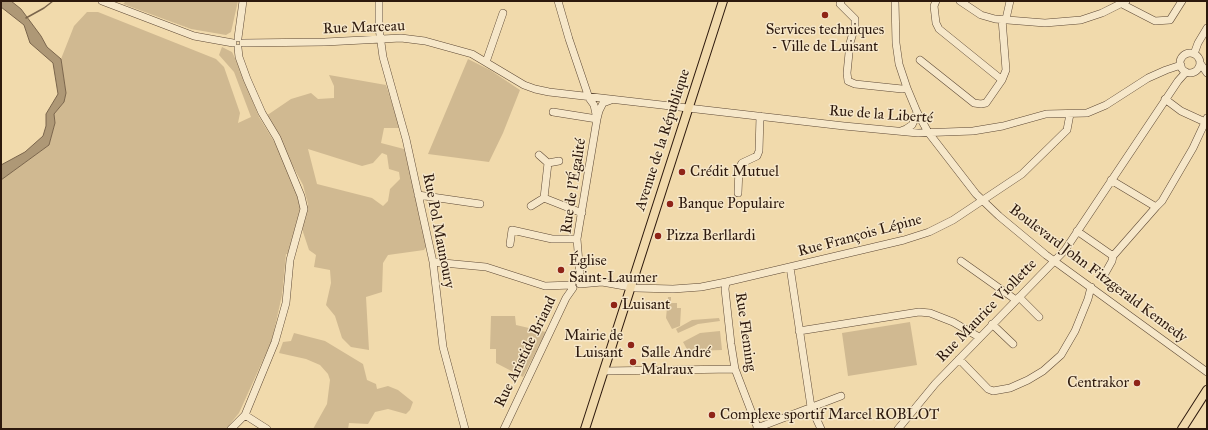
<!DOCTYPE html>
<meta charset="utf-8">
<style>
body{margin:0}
#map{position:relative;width:1208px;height:430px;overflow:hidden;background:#f1daac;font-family:"IM FELL Great Primer",serif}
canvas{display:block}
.frame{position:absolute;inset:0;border:2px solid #2d190d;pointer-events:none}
</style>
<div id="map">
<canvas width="1208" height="430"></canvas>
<div class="frame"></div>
</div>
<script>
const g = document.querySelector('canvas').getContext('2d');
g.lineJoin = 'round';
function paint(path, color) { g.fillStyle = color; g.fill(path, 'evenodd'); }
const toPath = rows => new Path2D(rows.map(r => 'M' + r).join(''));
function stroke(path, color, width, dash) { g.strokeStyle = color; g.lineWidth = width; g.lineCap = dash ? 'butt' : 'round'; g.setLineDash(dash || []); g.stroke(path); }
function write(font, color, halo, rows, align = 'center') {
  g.font = font + ' "IM FELL Great Primer",serif'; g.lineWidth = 3; g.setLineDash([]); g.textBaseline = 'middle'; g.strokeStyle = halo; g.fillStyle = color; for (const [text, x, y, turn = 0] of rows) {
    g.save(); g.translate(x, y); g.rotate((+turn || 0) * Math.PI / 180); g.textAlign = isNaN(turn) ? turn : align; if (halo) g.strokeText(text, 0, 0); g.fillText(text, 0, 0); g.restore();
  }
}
paint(toPath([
 [126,1,238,1,231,32,226,35,191,29,123,4],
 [87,12,98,12,216,59,224,67,240,113,238,123,251,117,234,72,219,55,222,47,232,52,238,64,259,117,281,153,296,189,301,210,288,254,286,254,282,295,272,340,239,413,226,429,1,429,1,180,49,145,55,124,54,114,64,102,66,93,61,59,74,26],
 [468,59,490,70,520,90,503,133,489,162,428,154],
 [329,75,386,85,400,128,384,128,381,143,404,149,428,245,424,250,388,255,383,263,382,292,366,297,369,350,351,347,342,338,335,316,326,305,331,283,330,270,314,267,316,255,309,250,302,229,308,204,303,185,266,116,291,99,311,93,318,99,334,98,334,86],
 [308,149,362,166,373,163,382,153,387,155,389,169,399,172,400,179,390,189,388,201,383,206,372,198,317,184],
 [668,297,671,297,671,303,677,303,677,308,681,308,680,326,672,329,666,318],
 [491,316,515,316,516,325,546,332,523,377,496,363,496,349,490,349],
 [719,318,720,321,698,324,678,333,676,329,692,320],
 [910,322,917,365,848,376,842,333],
 [720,331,722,350,694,351,689,353,683,342,700,333],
 [294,333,325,341,363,364,367,380,376,384,377,389,388,386,398,390,413,402,410,410,406,414,388,409,375,412,368,424,349,423,348,429,313,429,327,404,330,380,328,374,320,365,306,359,279,353,283,342,291,341]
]), '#d0b991');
const water = toPath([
 [1,1,11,1,21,9,41,36,47,47,61,59,66,93,64,102,54,114,55,123,49,145,1,180,1,165,25,152,43,136,46,126,46,114,58,94,53,63,30,43,24,25,1,7,1,1]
]);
paint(water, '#ae9876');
stroke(water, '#7a654c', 1);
stroke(toPath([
 [26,18,44,8,53,1]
]), '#7a654c', 1.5);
const minor = toPath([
 [102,1,194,36,233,43],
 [379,1,379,28,383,57,406,139,433,262,443,347,465,429],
 [558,1,569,39,589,98,594,105,597,119,577,239,580,275,578,281],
 [841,1,840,4,855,19,855,26,850,43,847,73,848,81,855,84,902,89,907,88],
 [895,1,896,43,899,64,907,88,917,112,928,132,976,194,999,216,1046,255,1207,372],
 [936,1,934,6,936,23,939,29,1002,80],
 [960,1,981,15,995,19,1045,23,1081,20,1102,13,1126,1],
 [1122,4,1155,21,1170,20,1182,1],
 [1006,19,1010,1],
 [238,38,243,1],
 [243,43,325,42,401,38,425,41,472,54,524,85,535,89,549,92,844,126,918,133,973,131,1003,126,1046,114,1087,113,1106,105,1148,78,1166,70,1181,65],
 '1180 63a10 10 0 1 1 20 0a10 10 0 1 1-20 0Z',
 [1194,54,1198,43,1207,28],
 [920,60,974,103,981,104,986,103,1002,80,1006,70,1002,19],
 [486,62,503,13],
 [1200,63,1207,73],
 [1165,99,1181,111,1205,122],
 [553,112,597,119,599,111,603,103,611,100],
 [901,131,906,129,912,125,915,119,917,112],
 [539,155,548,163],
 [559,161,548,163,544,198,582,213],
 [1111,180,1156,207,1162,201,1193,148,1207,118],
 [738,193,739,168,742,163,757,156,759,151,760,116],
 [418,195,480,204],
 [531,206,544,198],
 [1077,231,1113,256,1156,207],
 [510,244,512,230,552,239,577,239],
 [961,261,1016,300],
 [433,262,486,267,545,286,572,285],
 [790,267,811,407,821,429],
 [1103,277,1112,261,1113,256],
 [726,282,725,289,731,344,735,369,758,429],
 [580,284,602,282,636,288,673,289,701,287,726,282,904,240,929,232,953,220,1022,174,1067,130,1070,114],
 [1019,297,1039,317],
 [992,324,1013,344],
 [799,331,919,312,930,313,953,322,979,337],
 [959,359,988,389,993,391,1010,388,1028,380,1043,371,1061,355,1075,331,1088,299,1091,287],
 [604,371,735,369],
 [245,415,267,429],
 [757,428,841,396],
 [231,429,245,415,275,342,286,303,290,260,304,209,301,196,277,138,262,113,247,79,239,57,238,48],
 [504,429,566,298,573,288],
 [898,429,935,384,1065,250,1178,81,1186,72]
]);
const major = toPath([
 [585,429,723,1],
 [1182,429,1207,390]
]);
stroke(minor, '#5e4935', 8);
stroke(major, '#2d190d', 10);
stroke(minor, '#f6e7c9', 7);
stroke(major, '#f1daac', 8);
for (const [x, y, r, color] of [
 [825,15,4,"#8f2418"],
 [682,172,4,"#8f2418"],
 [670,204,4,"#8f2418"],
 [658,236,4,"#8f2418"],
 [561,270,4,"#8f2418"],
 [614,305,4,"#8f2418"],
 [631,345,4,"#8f2418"],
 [633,362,4,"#8f2418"],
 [1137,383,4,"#8f2418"],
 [712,415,4,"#8f2418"]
]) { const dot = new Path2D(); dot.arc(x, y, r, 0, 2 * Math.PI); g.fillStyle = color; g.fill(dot); stroke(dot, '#f6e7c9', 1.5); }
write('15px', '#2d190d', '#f6e7c9', [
 ["Rue Marceau",364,28,-2],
 ["Rue de la Liberté",881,115,4],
 ["Avenue de la République",663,140,-72],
 ["Rue de l'Égalité",574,186,-81],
 ["Rue Pol Maunoury",438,231,79],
 ["Rue François Lépine",860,236,-15],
 ["Boulevard John Fitzgerald Kennedy",1098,274,37],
 ["Rue Maurice Viollette",987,311,-46],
 ["Rue Fleming",745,332,82],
 ["Rue Aristide Briand",526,352,-64]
]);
write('15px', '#2d190d', '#f6e7c9', [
 ["Services techniques",825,30,"center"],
 ["- Ville de Luisant",825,47,"center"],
 ["Crédit Mutuel",690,172],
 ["Banque Populaire",678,204],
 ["Pizza Berllardi",666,236],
 ["Église",569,261],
 ["Saint-Laumer",569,278],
 ["Luisant",622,305],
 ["Mairie de",623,336,"right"],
 ["Luisant",623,353,"right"],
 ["Salle André",641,353],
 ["Malraux",641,370],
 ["Centrakor",1129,383,"right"],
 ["Complexe sportif Marcel ROBLOT",720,415]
], 'left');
</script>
